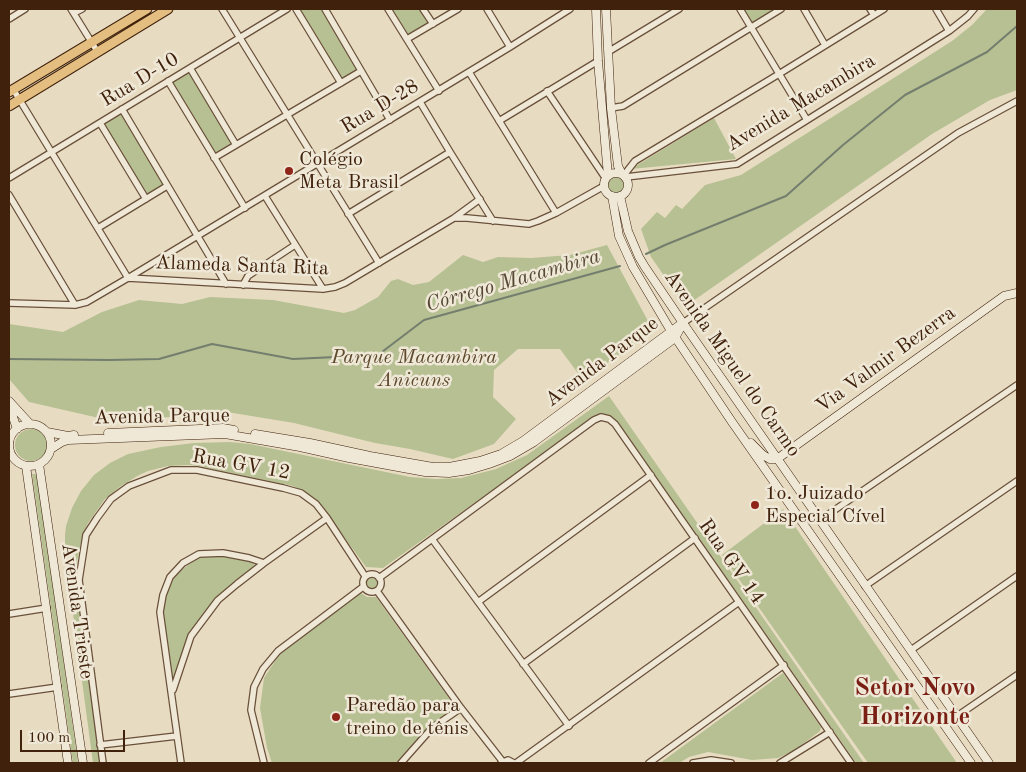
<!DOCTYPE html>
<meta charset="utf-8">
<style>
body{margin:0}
#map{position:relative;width:1026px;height:772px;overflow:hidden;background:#e7dcc2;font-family:"Old Standard TT",serif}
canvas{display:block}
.frame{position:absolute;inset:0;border:10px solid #40220c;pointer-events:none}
.scale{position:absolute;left:20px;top:730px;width:105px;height:22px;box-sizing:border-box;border:2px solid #40220c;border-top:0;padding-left:6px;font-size:15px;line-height:18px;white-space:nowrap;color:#40220c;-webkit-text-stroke:4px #efe8d7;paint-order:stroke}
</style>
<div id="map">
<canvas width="1026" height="772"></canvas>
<div class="frame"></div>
<div class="scale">100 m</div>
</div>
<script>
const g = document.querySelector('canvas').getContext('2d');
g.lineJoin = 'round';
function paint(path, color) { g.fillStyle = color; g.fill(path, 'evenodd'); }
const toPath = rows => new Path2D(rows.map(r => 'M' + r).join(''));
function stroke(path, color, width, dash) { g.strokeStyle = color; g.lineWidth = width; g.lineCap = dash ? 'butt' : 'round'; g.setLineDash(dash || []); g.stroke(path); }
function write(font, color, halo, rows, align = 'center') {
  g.font = font + ' "Old Standard TT",serif'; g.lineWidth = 5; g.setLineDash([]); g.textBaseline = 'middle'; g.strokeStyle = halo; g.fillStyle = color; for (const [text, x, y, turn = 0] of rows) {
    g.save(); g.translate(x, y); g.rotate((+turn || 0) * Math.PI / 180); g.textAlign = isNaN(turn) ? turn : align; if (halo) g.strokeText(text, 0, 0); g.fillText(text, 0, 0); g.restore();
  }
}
paint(toPath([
 [298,9,324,9,359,70,341,81],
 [391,9,419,9,428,24,408,37],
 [742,9,777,9,752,25],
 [987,9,1017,9,1017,90,990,100,932,134,693,301,686,295,679,297,651,257,641,229,657,212,665,218,676,205,682,209,705,185,741,175,952,41,972,25],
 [190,70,234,143,215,155,169,82],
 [122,112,165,184,146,196,102,124],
 [714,118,736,159,631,169],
 '608 185a8 8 0 1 1 16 0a8 8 0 1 1-16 0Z',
 [607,245,648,321,646,336,583,380,560,349,518,349,494,370,493,397,516,419,494,444,453,459,410,449,375,443,294,423,227,412,147,419,99,418,29,402,9,379,9,324,63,332,102,312,139,300,182,304,210,297,273,300,344,313,355,310,378,297,391,281,398,279,413,285,429,282,463,255,483,262,498,257,531,258,570,255],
 [609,396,864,763,856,763,618,422,612,417,604,414,598,415,383,568,366,567,322,507,307,493,293,486,199,466,189,465,168,466,148,471,139,475,121,486,105,499,88,523,81,542,77,561,77,581,100,763,93,763,65,554,65,535,66,526,72,508,81,491,94,475,110,463,128,454,161,447,194,443,230,442,250,444,410,477,436,479,461,478,496,469,527,455],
 '15 445a16 16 0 1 1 32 0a16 16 0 1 1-32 0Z',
 [32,474,37,474,78,763,73,763],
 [783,509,915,702,957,763,868,763,722,555],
 [200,556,222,556,251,562,256,566,229,586,213,602,199,622,173,683,162,613,171,578],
 '365 583a7 7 0 1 1 14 0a7 7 0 1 1-14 0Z',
 [361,593,367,597,376,597,456,708,437,721,425,731,400,759,398,763,272,763,267,748,260,708,264,678,281,652],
 [783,673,821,727,820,731,795,750,778,758,752,760,708,752,689,757,679,763,660,763]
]), '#b7c092');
stroke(toPath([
 [646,254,665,245,786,196,843,145,905,95,987,52,1017,26],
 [9,359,110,360,159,359,212,344,293,359,378,355,424,320,620,266]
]), '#747e6e', 2);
const street = toPath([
 [71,9,97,51],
 [222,9,379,263],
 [296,9,341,83],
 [325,9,390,120],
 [388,9,439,91],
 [423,9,433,24],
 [487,9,510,47],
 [740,9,807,120],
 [804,9,825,45],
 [870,9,874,15],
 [936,9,949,31],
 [74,13,82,9],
 [9,19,25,9],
 [407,39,458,9],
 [608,52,679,9],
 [190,68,236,145],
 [469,72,556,213],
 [168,81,245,208],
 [13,89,128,278],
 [547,91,606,179],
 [420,102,450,152,493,221],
 [611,108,623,106,781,9],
 [122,109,226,284],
 [499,121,598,61],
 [100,123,146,199],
 [214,158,361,71],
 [624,175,635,161,779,74,884,9],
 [626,177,737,164,949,31,968,16,974,9],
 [9,178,287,9],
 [9,195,75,305],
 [265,196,323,289],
 [348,214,450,152],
 [454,218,480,199],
 [98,228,167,186],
 [128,278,323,289,335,287,345,283,454,218,467,218,529,224,538,221,556,213,604,186],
 [243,285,248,276,295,245],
 [9,303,75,305,87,302,128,278,510,47,570,9],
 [683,323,958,133,1017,101],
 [9,440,10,440],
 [9,450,10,450],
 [820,520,1017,385],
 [432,539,569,726],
 '363 583a9 9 0 1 1 18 0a9 9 0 1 1-18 0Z',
 [379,578,594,420,601,417,609,419,615,424,851,763],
 [865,586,1017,481],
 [377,591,461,708,503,762],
 [478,602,651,475],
 [9,614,47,608],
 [911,650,1017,576],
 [523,664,695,538],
 [173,690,191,636,218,600,237,584,264,563,327,518],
 [9,694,58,687],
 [944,725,1017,675],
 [100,745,177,736],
 [103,763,79,580,86,535,97,518,111,499,129,486,171,470,197,470,283,488,301,493,316,504,327,518,365,576],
 [181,763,160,612,163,595,170,577,183,563,199,554,223,553,249,558,264,563],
 [264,763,251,710,254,687,263,669,278,651,363,587],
 [401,763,432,728,461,708],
 [501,763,508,760,514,763],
 [516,763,739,602],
 [649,763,784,665],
 [693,763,711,760,731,763],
 [780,763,830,732]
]);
const secondary = toPath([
 [596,9,598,61,608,176],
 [606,9,611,108,618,166,622,174],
 '604 185a12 12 0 1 1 24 0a12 12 0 1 1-24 0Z',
 [612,196,619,236,633,267,671,331,732,422,971,763],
 [620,196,628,231,639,257,645,267,683,323,989,763],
 [9,401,30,424],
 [9,410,12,414,17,429],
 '9 445a21 21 0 1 1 42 0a21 21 0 1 1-42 0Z',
 [47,432,68,436,74,435],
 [108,433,223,428,234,430],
 [255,434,310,443,370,456,433,467,449,467,480,461,501,454,523,441,681,324],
 [751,443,763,455,770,459,777,459,1004,296,1017,293],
 [51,449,62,442,68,440,225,434,300,447,349,458,425,472,449,473,469,470,489,464,510,456,534,442,675,338,683,323],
 [39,464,83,763],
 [26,466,68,763]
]);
const primary = toPath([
 [9,92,147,9],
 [9,106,168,9]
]);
stroke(street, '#6a503a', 8);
stroke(secondary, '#40220c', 9);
stroke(primary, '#40220c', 11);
stroke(street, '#efe8d7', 5.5);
stroke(secondary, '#efe8d7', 8);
stroke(primary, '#e4be81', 9);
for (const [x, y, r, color] of [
 [289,171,5,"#8f2418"],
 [755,505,5,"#8f2418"],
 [336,717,5,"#8f2418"]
]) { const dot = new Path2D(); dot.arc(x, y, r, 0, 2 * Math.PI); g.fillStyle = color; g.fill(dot); stroke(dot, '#efe8d7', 2); }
write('20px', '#40220c', '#efe8d7', [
 ["Rua D-10",140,80,-31],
 ["Avenida Macambira",801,103,-31],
 ["Rua D-28",380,107,-31],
 ["Alameda Santa Rita",242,266,2],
 ["Via Valmir Bezerra",886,360,-36],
 ["Avenida Parque",602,362,-37],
 ["Avenida Miguel do Carmo",732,364,55],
 ["Avenida Parque",162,417,-1],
 ["Rua GV 12",241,465,10],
 ["Rua GV 14",731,562,55],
 ["Avenida Trieste",77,611,82]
]);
write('20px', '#40220c', '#efe8d7', [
 ["Colégio",299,160],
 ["Meta Brasil",299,183],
 ["1o. Juizado",765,494],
 ["Especial Cível",765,517],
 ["Paredão para",346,706],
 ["treino de tênis",346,729]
], 'left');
write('italic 20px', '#5e4a2e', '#efe8d7', [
 ["Parque Macambira",414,358],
 ["Anicuns",414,381]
]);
write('italic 21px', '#564835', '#efe8d7', [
 ["Córrego Macambira",513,281,-16]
]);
write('bold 25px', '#7a1f14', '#efe8d7', [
 ["Setor Novo",915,688],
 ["Horizonte",915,717]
]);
</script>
